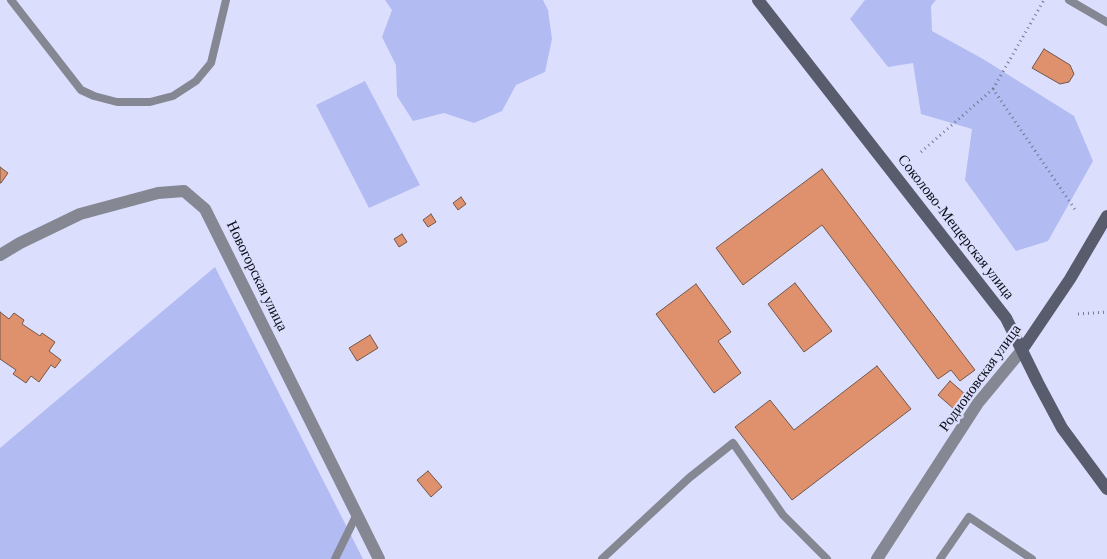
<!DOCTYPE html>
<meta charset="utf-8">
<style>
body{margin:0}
canvas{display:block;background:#dbdffd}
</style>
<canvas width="1107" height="559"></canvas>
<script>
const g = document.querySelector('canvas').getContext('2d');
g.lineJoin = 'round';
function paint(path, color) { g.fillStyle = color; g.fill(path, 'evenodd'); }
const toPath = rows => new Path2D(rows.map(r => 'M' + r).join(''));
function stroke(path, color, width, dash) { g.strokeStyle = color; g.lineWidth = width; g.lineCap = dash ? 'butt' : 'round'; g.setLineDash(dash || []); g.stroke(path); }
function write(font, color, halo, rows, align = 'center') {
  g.font = font + ' "Crimson Pro",serif'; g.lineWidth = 4.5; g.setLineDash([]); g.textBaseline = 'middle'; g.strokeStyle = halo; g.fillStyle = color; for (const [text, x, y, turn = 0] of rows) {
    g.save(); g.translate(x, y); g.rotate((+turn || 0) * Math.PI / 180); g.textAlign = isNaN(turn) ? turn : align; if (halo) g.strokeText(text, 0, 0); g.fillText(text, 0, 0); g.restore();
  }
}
paint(toPath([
 [385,0,543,0,548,10,552,39,545,72,516,85,502,111,474,123,444,113,413,121,397,96,396,65,382,37,392,10],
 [865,0,936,0,931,6,932,31,983,59,1074,116,1093,161,1048,241,1016,251,965,180,972,129,921,114,913,63,888,67,850,19],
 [365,81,420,185,369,208,316,105],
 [215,267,363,559,0,559,0,448]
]), '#b3bbf3');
const building = toPath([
 [1044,49,1070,65,1074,74,1069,82,1060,84,1032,68,1044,49],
 [0,167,8,173,1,183,0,183,0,167],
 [822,169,975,370,960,381,951,370,938,379,822,225,743,285,716,248,822,169],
 [461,197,466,204,458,210,453,203,461,197],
 [431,214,436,222,428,227,423,220,431,214],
 [402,234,407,242,399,247,394,239,402,234],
 [795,283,832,331,804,352,768,304,795,283],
 [696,284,731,332,718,341,741,373,714,393,656,314,696,284],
 [0,312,9,319,14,313,24,320,22,324,40,336,42,333,55,342,49,351,61,360,55,368,51,365,39,382,31,376,26,383,13,374,16,370,0,359,0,312],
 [370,335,378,348,357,361,349,348,370,335],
 [877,366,911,409,792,500,735,427,770,400,794,430,877,366],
 [950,381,966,395,954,409,938,395,950,381],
 [428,471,442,487,431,497,417,480,428,471]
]);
paint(building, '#df906c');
stroke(building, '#72574b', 1);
stroke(toPath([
 [993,89,1044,0],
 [921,152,993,89,1076,211],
 [1078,314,1107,312]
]), '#74768a', 3, [1, 4]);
stroke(toPath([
 [11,0,81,90,94,96,117,102,150,102,173,96,196,81,211,63,226,0],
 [1069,0,1107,22],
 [335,559,356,516],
 [602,559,689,478,733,443,783,515,827,559],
 [940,559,969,517,1032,559]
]), '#858793', 8);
stroke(toPath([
 [0,255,20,243,80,214,158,193,184,191,205,209,379,559],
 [877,559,978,403,1022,350]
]), '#858793', 12);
stroke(toPath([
 [758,0,1006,318,1038,383,1062,428,1107,489],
 [1022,350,1070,279,1107,216]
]), '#595c6d', 12);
write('15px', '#0b0c15', '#dbdffd', [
 ["Соколово-Мещерская улица",956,227,52],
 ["Новогорская улица",257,276,64],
 ["Родионовская улица",980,378,-54]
]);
</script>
